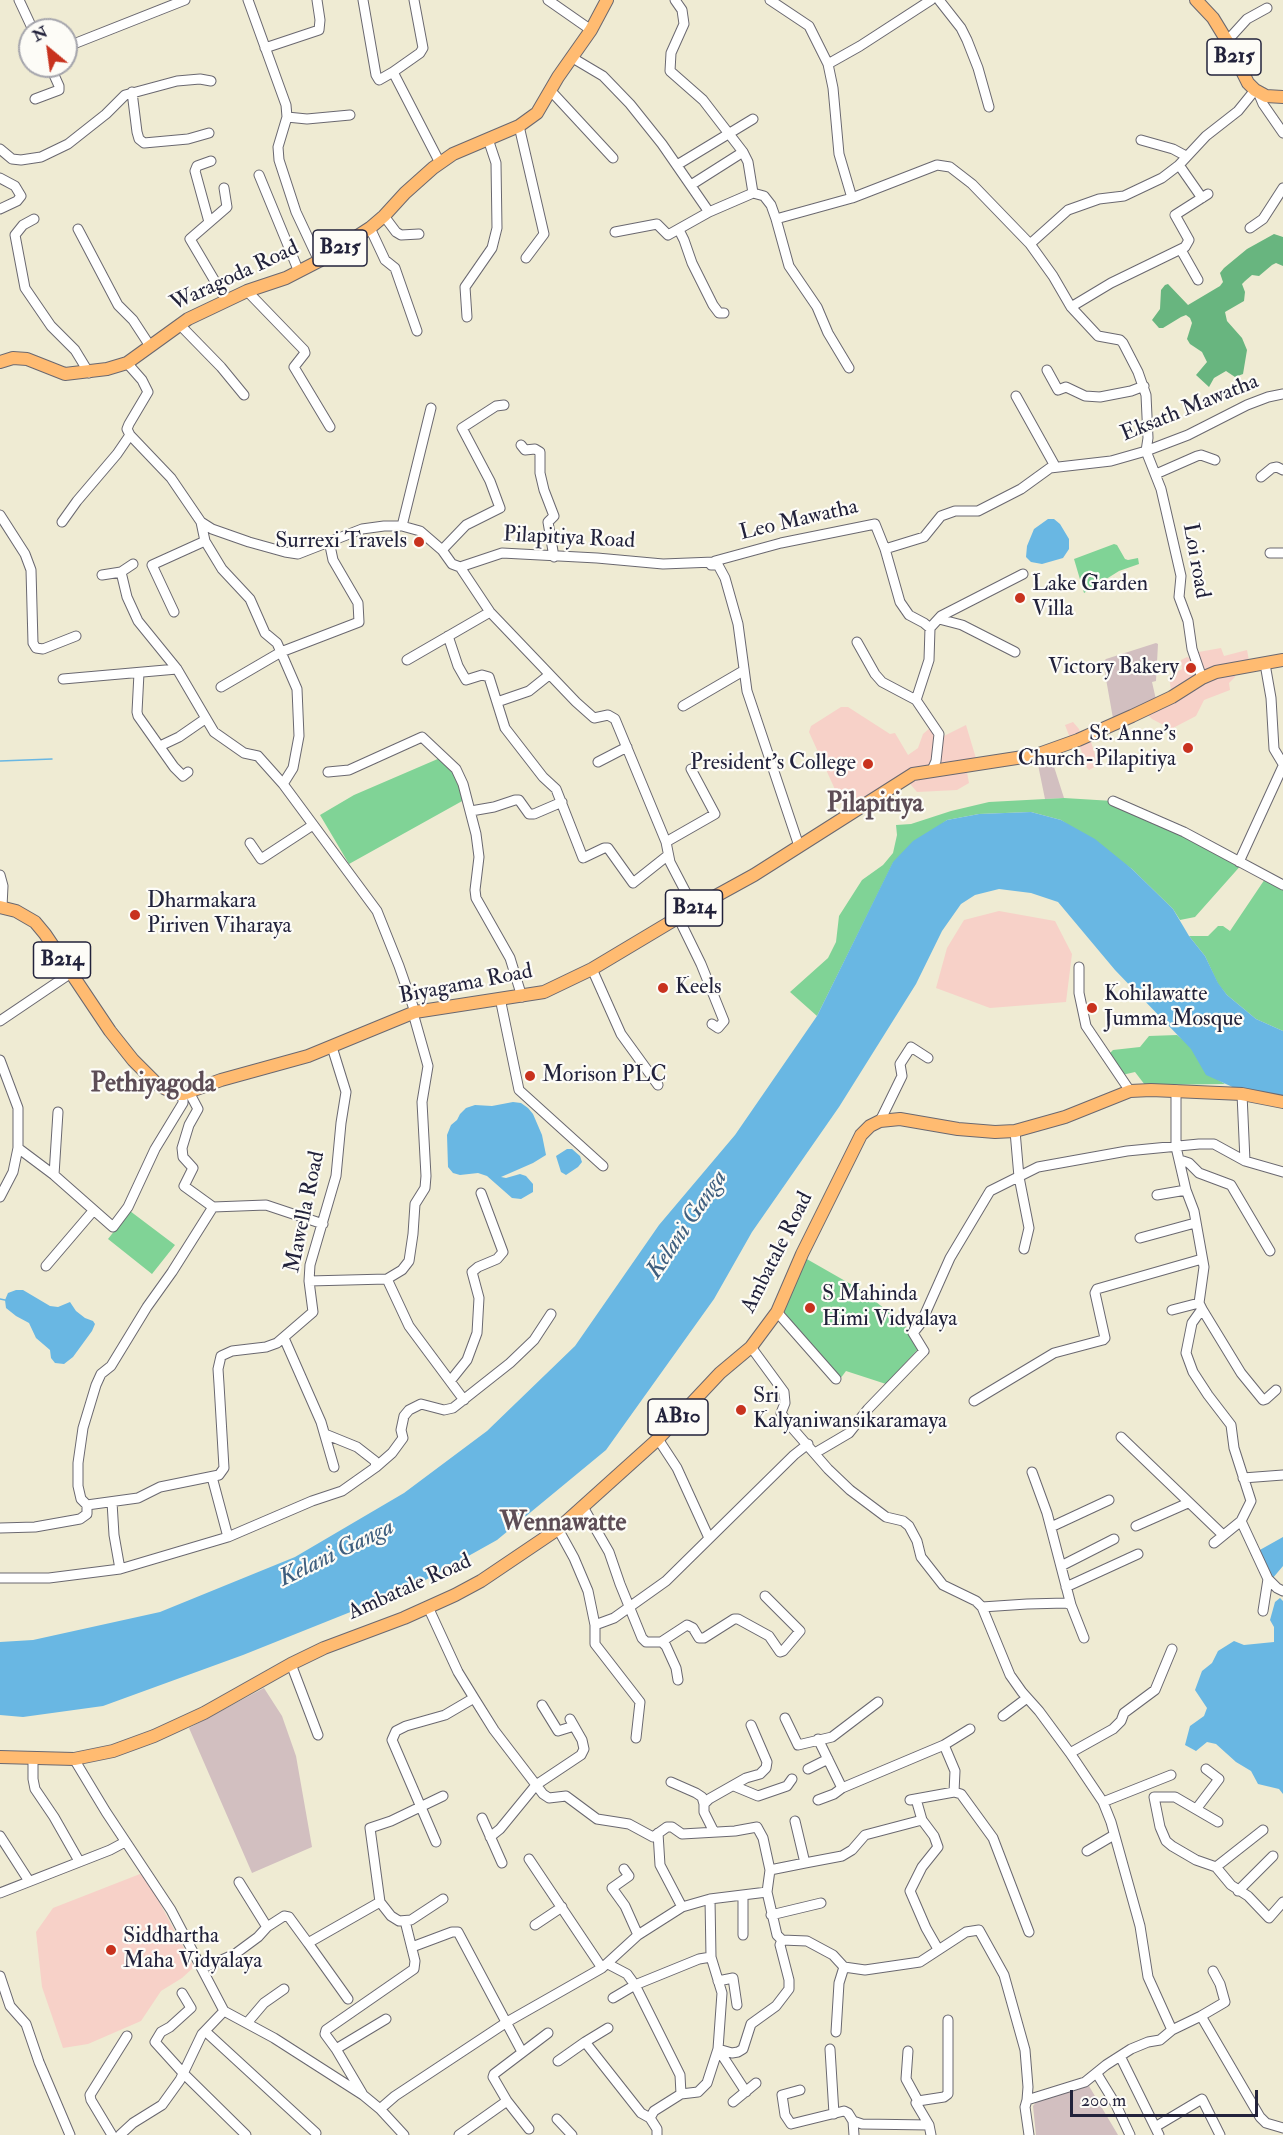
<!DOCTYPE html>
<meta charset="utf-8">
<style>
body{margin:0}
#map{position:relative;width:1283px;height:2135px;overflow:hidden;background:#efebd3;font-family:"IM FELL Double Pica",serif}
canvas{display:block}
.north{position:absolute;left:18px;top:18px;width:60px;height:60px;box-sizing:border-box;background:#fdfcf7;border:2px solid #a5a5ac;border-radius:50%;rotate:331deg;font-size:16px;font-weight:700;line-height:24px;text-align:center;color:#22223b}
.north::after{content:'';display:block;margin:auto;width:21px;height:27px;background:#c8321e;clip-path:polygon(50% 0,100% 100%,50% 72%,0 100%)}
.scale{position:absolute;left:1070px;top:2090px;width:188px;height:27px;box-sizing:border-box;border:3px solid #22223b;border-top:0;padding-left:8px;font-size:18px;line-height:21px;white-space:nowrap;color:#22223b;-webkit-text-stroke:4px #fdfcf7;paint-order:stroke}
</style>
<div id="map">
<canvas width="1283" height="2135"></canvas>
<div class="north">N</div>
<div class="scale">200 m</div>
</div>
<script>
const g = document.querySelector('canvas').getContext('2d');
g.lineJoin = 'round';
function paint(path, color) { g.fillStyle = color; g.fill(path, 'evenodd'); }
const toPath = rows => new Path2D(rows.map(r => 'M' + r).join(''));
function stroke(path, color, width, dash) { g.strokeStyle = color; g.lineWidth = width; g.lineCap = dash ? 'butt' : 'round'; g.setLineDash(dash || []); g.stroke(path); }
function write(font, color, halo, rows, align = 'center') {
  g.font = font + ' "IM FELL Double Pica",serif'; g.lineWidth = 4.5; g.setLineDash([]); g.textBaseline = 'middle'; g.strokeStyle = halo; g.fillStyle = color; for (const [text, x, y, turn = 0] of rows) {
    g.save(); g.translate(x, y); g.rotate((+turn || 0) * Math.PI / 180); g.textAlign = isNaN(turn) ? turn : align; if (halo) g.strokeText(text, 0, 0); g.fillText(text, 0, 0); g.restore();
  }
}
paint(toPath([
 [1221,648,1224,656,1247,650,1250,666,1236,668,1235,677,1229,683,1230,690,1204,700,1196,716,1171,729,1152,719,1146,713,1172,697,1169,676,1182,669,1181,660,1187,657,1195,660,1193,653],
 [841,707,848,707,890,734,895,733,908,755,918,748,923,734,931,727,939,734,944,736,966,725,978,765,966,767,969,783,957,790,917,792,905,778,847,816,809,732,811,726],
 [1073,722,1079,729,1082,738,1089,735,1098,765,1089,770,1087,768,1078,741,1072,743,1065,725],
 [999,911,1055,921,1072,954,1066,1002,990,1008,936,988,947,948,964,920],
 [140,1874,148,1881,194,1967,182,1978,161,1991,141,2021,88,2044,63,2048,42,1987,36,1932,53,1908]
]), '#f7d1c8');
paint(toPath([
 [1156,643,1158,644,1156,681,1152,682,1157,704,1114,724,1103,662,1106,659],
 [1049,751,1064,798,1045,799,1036,755],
 [264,1688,282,1716,296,1756,312,1847,252,1873,189,1728],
 [1089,2086,1118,2135,1036,2135,1033,2106,1037,2101]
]), '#d2bfc0');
paint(toPath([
 [1114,544,1117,545,1125,559,1128,560,1138,558,1139,564,1119,571,1084,593,1074,559],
 [440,758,454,772,464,800,349,864,320,815,354,795],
 [1064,798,1113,801,1243,863,1195,917,1180,920,1173,909,1132,869,1061,820,1031,812,979,814,947,820,893,863,817,1016,790,992,828,958,836,942,839,916,862,880,883,865,893,853,897,835,896,825,911,824,951,811,989,802],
 [1267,876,1283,885,1283,1031,1256,1019,1227,995,1218,984,1205,956,1189,936,1208,936,1218,926,1223,926,1230,931],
 [1177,1035,1192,1047,1207,1073,1225,1084,1145,1085,1135,1072,1122,1075,1108,1055,1113,1050,1140,1047,1149,1036],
 [130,1211,175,1245,152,1274,108,1239],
 [805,1258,861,1290,905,1325,919,1348,886,1384,846,1371,840,1379,783,1311]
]), '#80d396');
paint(toPath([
 [1274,234,1283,237,1283,266,1276,263,1272,265,1259,276,1252,275,1245,281,1242,284,1245,292,1244,301,1225,312,1227,321,1242,338,1247,350,1243,374,1235,377,1226,371,1214,378,1209,387,1196,375,1207,362,1202,352,1190,344,1187,339,1192,323,1190,318,1186,315,1181,317,1163,328,1159,328,1152,320,1160,309,1161,290,1165,285,1168,284,1188,305,1220,286,1223,282,1220,273,1224,268,1247,249]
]), '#68b57f');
paint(toPath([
 [1048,519,1054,519,1060,524,1069,539,1069,549,1063,558,1042,564,1031,562,1026,557,1027,546,1034,529],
 [1031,812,1061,820,1095,839,1132,869,1173,909,1189,936,1205,956,1218,983,1227,995,1256,1019,1283,1031,1283,1096,1237,1089,1206,1075,1191,1049,1115,970,1058,902,1031,893,999,889,975,895,961,904,942,931,916,984,839,1107,752,1232,714,1299,606,1450,497,1540,413,1587,243,1655,103,1706,23,1717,0,1715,0,1642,33,1640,160,1612,295,1557,404,1493,487,1431,575,1346,659,1225,735,1135,817,1016,893,862,913,841,947,820,979,814],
 [513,1102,521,1103,528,1108,533,1114,542,1135,546,1155,533,1163,501,1177,506,1178,520,1174,526,1176,533,1184,533,1192,521,1199,512,1198,487,1176,478,1173,460,1175,453,1173,448,1167,447,1135,451,1125,457,1120,460,1114,466,1108,475,1105,492,1106],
 [567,1149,572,1149,580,1156,582,1162,578,1167,566,1175,561,1172,556,1156],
 [16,1290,23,1290,50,1306,58,1307,70,1302,76,1311,85,1318,93,1321,95,1324,92,1331,73,1357,64,1364,55,1363,51,1358,50,1350,36,1338,29,1323,16,1316,6,1308,5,1300,8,1293],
 [1283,1537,1283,1566,1272,1579,1258,1551],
 [1280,1598,1283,1601,1283,1794,1279,1789,1258,1784,1251,1771,1236,1762,1216,1744,1207,1742,1196,1751,1185,1745,1190,1726,1204,1716,1207,1708,1195,1690,1202,1671,1212,1663,1218,1651,1234,1641,1244,1645,1274,1642,1274,1627,1270,1620,1275,1602]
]), '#69b7e3');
stroke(toPath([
 [0,761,52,759],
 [0,1299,5,1300]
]), '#69b7e3', 1.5);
const minor = toPath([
 [19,0,33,30],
 [248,0,286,105,287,117,278,147,279,160,296,212,319,261],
 [363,0,376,75,379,80,393,72,440,163],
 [548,0,591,30],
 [675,0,682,10,684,24,671,53,670,71,703,100,743,152,748,162,753,193],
 [770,0,809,26,828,64,833,88,839,154,852,198],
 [939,0,961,28,967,40,978,68,989,107],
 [1227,41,1247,19,1267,8],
 [66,47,185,0],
 [265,48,319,30,320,20,317,0],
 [571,57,603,76,630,104,662,144,709,212],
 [828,64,860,46,931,0],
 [393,72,420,53,423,48,414,0],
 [550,90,613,158],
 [132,92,137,132,139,139,144,143,188,139,209,133],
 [1258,92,1263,104,1283,133],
 [35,99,59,90,59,86,50,66],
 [287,117,307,119,350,115],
 [519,126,544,234,526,258],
 [1141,140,1173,149,1186,156],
 [0,149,12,159,21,160,41,157,68,144,106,114,125,95,177,81,200,79,211,81],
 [677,165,753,119],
 [1179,165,1202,198],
 [259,175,299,272],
 [0,178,15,186,21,196,17,201,0,209],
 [691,185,743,152],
 [224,188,227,207,190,239,226,300],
 [384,216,396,232,401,235,419,234],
 [34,219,23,225,15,235,25,288,51,326,75,350,89,373],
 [776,219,789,266,817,307,828,333,849,368],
 [209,222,195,171,197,166,211,161],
 [370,228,385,260,395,268,417,331],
 [1250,228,1263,219,1283,188],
 [78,229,118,305,133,320,150,346],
 [679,230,684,240,692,263,713,305,719,313,724,313],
 [615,232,657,224,668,235,709,212,753,193,764,196,771,205,776,219,852,198,937,165,950,167,972,184,1030,244,1053,276,1071,307,1098,336,1120,340,1123,343,1138,372,1146,395,1148,438,1146,451,1161,489,1181,576,1179,597,1188,621,1192,649,1202,678],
 [1030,244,1068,210,1099,199,1124,196,1162,178,1179,165,1206,136,1238,111,1255,90],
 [1181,250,1198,280],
 [247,291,304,350,305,353,294,367,330,427],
 [1071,307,1111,283,1185,247,1189,240,1175,215,1208,194],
 [467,317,465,287,492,248,497,228,496,163,488,139],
 [180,325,221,367,244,395],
 [127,363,142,380,148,392,129,424,127,429,130,435,171,478,201,522,212,529,249,542,285,552,298,554,362,529,384,526,402,526,420,531,442,550,452,564,460,567,502,553,597,558,663,564,714,562,711,565,718,565,725,578,738,624,747,691,799,846],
 [1047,370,1058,390,1066,387,1085,396,1100,397,1131,391,1144,386],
 [1016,396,1055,466],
 [521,445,525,450,535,449,540,452,540,473,544,490,554,516,548,522,554,557],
 [1156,474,1197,456,1201,455,1215,460],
 [1261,477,1272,468,1277,467,1283,470],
 [0,515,25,554,31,570,33,643,36,648,43,649,76,636],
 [62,522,77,501,117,454,130,435],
 [201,522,205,541,222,569,250,599,265,633,277,643,297,689,299,736,293,768,283,784],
 [402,526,431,408],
 [885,549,924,537,941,516,955,511,978,511,1021,489,1050,468,1111,461,1146,451,1188,435,1247,405,1268,397,1283,394],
 [442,550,466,525,500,508,490,481,462,428,496,406,504,405],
 [1270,553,1283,553],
 [711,565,715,561,781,543,875,524,885,549,900,602,909,615,924,623,930,628,929,660,916,700,939,734,936,761,932,770],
 [460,567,490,612,576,702,594,718,608,715,615,719,666,842,670,862,694,908],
 [121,572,127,597,138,621,177,669,214,732,244,753,258,756,283,784,377,911,399,966,415,1012],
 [102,575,121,572,133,564],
 [174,612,152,565,205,541],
 [939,619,962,625,1015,652],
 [930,628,941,616,1023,574],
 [448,636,458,666,466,680,482,675,489,677,505,728,543,777,556,789,583,858,604,848,608,848,633,883,667,856],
 [857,642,875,674,882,682,916,700],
 [407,660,490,612],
 [1265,664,1271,698,1274,749,1283,764],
 [139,673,137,712,138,716,174,767,183,776,188,772],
 [63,679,177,669],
 [221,687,281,652,359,622,358,603,333,560,329,541],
 [497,702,529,691,549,675],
 [683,706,743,671],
 [160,746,179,737,205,719],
 [598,762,627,747],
 [328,772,349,770,422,737,456,769,463,784,476,834,479,857,475,890,476,898,510,958,522,997],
 [1113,801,1184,832,1283,885],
 [471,811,494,807,515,800,519,800,529,814,534,814,562,802],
 [666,842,715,814,691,769],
 [250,843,261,859,313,825],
 [1239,862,1283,766],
 [0,875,3,886,2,907],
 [678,917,701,964,724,1021,718,1028,712,1024],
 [1079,967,1079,993,1086,1026,1130,1091],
 [592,969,621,1034,658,1085],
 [500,998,519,1090,603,1166],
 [0,1021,71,973],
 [0,1060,18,1108,18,1148,13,1172,0,1197],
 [1176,1090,1176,1147,1186,1190,1194,1211,1204,1267,1199,1303,1202,1309,1192,1323,1186,1353,1193,1372,1208,1395,1231,1425,1234,1448,1251,1501,1241,1521,1268,1579,1277,1588,1283,1591],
 [189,1092,198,1109,189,1125,182,1148,183,1157,193,1168,184,1186,213,1207,266,1205,323,1224],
 [1242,1094,1245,1161],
 [880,1121,902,1076,900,1064,911,1047,928,1058],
 [1015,1131,1019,1177,1029,1228,1024,1249],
 [18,1148,54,1175,113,1227,128,1207,155,1149,183,1103,183,1094],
 [1180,1160,1189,1163,1199,1173,1231,1185,1270,1251],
 [54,1175,58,1112],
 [1157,1195,1186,1190],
 [1140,1238,1195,1223],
 [46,1266,93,1211],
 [387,1279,402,1270,409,1261,413,1234,415,1204,425,1188,426,1176,422,1102,428,1066,413,1013],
 [309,1281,387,1279,409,1326,464,1400],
 [1202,1309,1241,1373,1263,1400,1266,1399,1276,1390],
 [1172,1310,1199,1303],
 [777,1312,836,1379],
 [284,1338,321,1422,334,1467],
 [751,1347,784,1392,785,1403,781,1413,787,1422,828,1469,850,1490,886,1517,903,1521,909,1526,917,1541,921,1557,943,1585,976,1601,982,1607,1010,1675,1022,1692,1039,1711,1070,1753,1103,1802,1111,1822,1140,1926,1148,1977,1172,2030,1160,2040,1148,2042,1131,2049,1106,2065,1085,2082,1027,2100,1025,2107,1029,2135],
 [451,1380,467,1360,477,1333,479,1298,472,1272,478,1267,497,1259,503,1252,481,1193],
 [974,1401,1054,1353,1103,1340,1105,1338,1095,1293,1097,1289,1202,1259],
 [325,1434,357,1447,375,1461,376,1467],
 [1121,1437,1223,1535],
 [658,1439,677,1468,709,1538],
 [815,1453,849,1433,868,1409,924,1351,913,1333,921,1323,950,1258,990,1191,1038,1167,1127,1151,1199,1144,1214,1144,1245,1161,1283,1172],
 [1032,1472,1047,1513,1071,1605],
 [212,1477,228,1537],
 [1243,1478,1283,1475],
 [112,1502,114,1535,120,1569],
 [87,1505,138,1498,160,1487,219,1475,224,1468,219,1384,218,1369,221,1356,232,1351,266,1347,277,1343,313,1312,309,1281,310,1265,336,1176,341,1123,346,1092,332,1047],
 [583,1507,609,1552,620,1584,642,1638,646,1642,662,1642,666,1646,676,1668,678,1680],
 [1136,1526,1188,1503],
 [1051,1527,1109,1500],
 [0,1528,35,1527,80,1519,87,1514,87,1505,81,1499,78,1486,78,1463,83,1428,96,1385,101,1374,111,1366,147,1307,172,1272,213,1207],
 [558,1529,574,1558,588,1591,595,1625,595,1644,640,1702,636,1738],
 [1214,1543,1241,1521],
 [1061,1566,1114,1539],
 [0,1578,49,1578,120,1569,228,1537,312,1501,342,1491,376,1467,392,1453,403,1438,401,1430,404,1416,409,1410,421,1404,444,1410,453,1408,510,1363,534,1340,551,1314],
 [1066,1587,1138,1554],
 [428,1607,458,1672,474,1698,494,1730,543,1794,549,1798,566,1796,597,1819,629,1824,653,1837,667,1827,672,1827,682,1834,735,1831,757,1827,763,1838,770,1870,767,1892],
 [982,1607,1027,1604,1066,1603,1071,1605,1084,1638],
 [1263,1611,1268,1579],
 [595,1625,614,1618,666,1581,794,1455,808,1444],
 [661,1642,687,1625,693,1628,699,1638,704,1638,734,1619,738,1619,769,1636,780,1652,783,1651,800,1631,765,1596],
 [291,1664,318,1735],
 [542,1705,558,1731,574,1726],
 [1003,1716,1027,1698],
 [785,1718,798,1745,832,1737,878,1702],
 [944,1745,955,1771,954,1792],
 [1070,1753,1113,1729,1121,1721,1124,1713,1155,1690,1172,1649],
 [33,1759,33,1779,35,1789,54,1817,79,1861],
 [74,1759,106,1812,171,1910,224,2011,274,2038,363,2095,380,2109,404,2135],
 [808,1769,828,1759],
 [671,1782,696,1793,702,1797,704,1804],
 [734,1786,758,1796,787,1786,792,1779],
 [842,1788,944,1745,970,1729],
 [443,1796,391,1821,370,1828,380,1902,391,1916,399,1921,411,1920,443,1899],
 [818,1800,834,1794,842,1788,818,1739],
 [910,1800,954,1792,961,1794,993,1838,1029,1932],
 [1103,1802,1171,1775],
 [1197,1808,1219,1779,1206,1769],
 [482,1818,502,1863],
 [922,1820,934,1836,938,1847,922,1867,910,1891,926,1928,938,1949],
 [1218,1822,1175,1797,1154,1797,1160,1827,1166,1841,1172,1846,1196,1860,1216,1867,1231,1885,1248,1896,1269,1918,1283,1902],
 [714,1832,704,1812,704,1804,709,1799,746,1778,760,1774,766,1768,767,1762,751,1725],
 [658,1833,660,1865,682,1907],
 [0,1836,29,1881],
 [490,1837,500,1829,536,1785,581,1755,584,1749,582,1740,570,1719],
 [436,1842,392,1740,396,1731,406,1726,445,1715,474,1698],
 [1087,1851,1114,1835],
 [529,1859,602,1968],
 [805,1863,842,1856,852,1850,865,1835,922,1820,916,1799],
 [1216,1867,1263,1830],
 [770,1870,805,1863,795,1821],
 [239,1882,267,1927],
 [1238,1891,1273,1856],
 [0,1893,110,1850,125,1842],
 [710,1899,767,1892,777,1935,782,1940,807,1941,833,1955,844,1967,865,1970,920,1962,966,1932,979,1930,1004,1975,1025,2050,1028,2087,1027,2100],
 [771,1915,821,1903],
 [535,1925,562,1907],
 [638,1935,682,1907,710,1899,711,1957,722,1993,718,2049,707,2083,698,2092,681,2094,654,2111,650,2118,657,2129,657,2135],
 [743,1935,743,1896],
 [308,1943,348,1999],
 [412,1947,452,1932,458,1932,522,2052],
 [608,1964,627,1974,635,1985,680,2075,681,2094],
 [203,1968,235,1954,258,1937,267,1927,284,1916,289,1917,308,1943,380,1902],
 [0,1976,10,2006,26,2024,39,2062,70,2135],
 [718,1981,733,1978,737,2005],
 [182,1993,191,2008,170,2027,161,2032,155,2042,184,2074,246,2135],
 [613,1998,635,1985,699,1959,711,1957],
 [1201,2016,1225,2002,1220,1984,1213,1971],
 [247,2023,264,2003,284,1989],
 [608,2028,585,2042,641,2113,650,2118],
 [1172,2030,1201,2016,1260,2117,1266,2123,1283,2128],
 [205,2031,316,2133],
 [836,2032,839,1983,844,1967],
 [336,2049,325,2034,326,2030,414,1969,415,1961,405,1921],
 [830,2049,834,2114],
 [908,2051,906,2079,918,2101],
 [1120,2056,1159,2135],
 [558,2061,585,2042],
 [1097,2074,1116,2105,1130,2135],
 [800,2090,782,2095,785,2115,791,2124,844,2111,848,2113,853,2121,854,2135],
 [746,2092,718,2049,732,2053,738,2052,743,2049,751,2024,776,2006,789,1989,789,1980,780,1945,782,1940],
 [362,2093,336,2049,386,2019],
 [733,2102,756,2083],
 [380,2109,395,2096,507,2022,602,1968,638,1935,625,1906,612,1888,629,1876,624,1869],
 [557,2119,572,2135],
 [853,2121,862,2124,929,2125,931,2135],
 [929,2125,916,2103,918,2101,944,2097,948,2094,948,2020],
 [1155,2127,1202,2099,1220,2135],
 [529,2129,507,2101,493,2077,494,2074,548,2033],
 [112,2135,91,2100,90,2095,127,2036],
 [120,2135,133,2123,162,2105,180,2080,202,2034,224,2011],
 [459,2135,507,2101]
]);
const major = toPath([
 [1196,0,1213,18,1227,41,1248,83,1255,90,1266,96,1283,97],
 [0,362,13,358,27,359,65,374,107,369,127,363,188,319,247,291,286,278,319,261,370,228,384,216,405,193,433,168,453,154,519,126,537,113,558,77,591,30,607,0],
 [0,907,16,911,35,922,45,934,110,1031,133,1060,158,1085,176,1094,183,1094,221,1080,308,1056,415,1012,544,992,592,969,694,908,754,875,913,774,1036,755,1078,740,1132,716,1172,697,1202,678,1216,672,1283,660],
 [0,1757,74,1759,113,1751,154,1736,204,1713,291,1664,324,1648,404,1618,455,1595,481,1581,558,1529,658,1439,720,1373,751,1347,777,1312,802,1254,861,1135,870,1126,880,1121,900,1119,958,1129,995,1132,1015,1131,1065,1117,1130,1091,1151,1090,1242,1094,1283,1102]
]);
stroke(minor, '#6a6870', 11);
stroke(major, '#6a6870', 14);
stroke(minor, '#fff', 9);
stroke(major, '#ffbb71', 12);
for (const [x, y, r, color] of [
 [419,542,6,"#c8321e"],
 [1020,598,6,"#c8321e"],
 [1191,668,6,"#c8321e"],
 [1188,748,6,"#c8321e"],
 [868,764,6,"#c8321e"],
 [135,915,6,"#c8321e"],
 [663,988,6,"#c8321e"],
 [1092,1008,6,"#c8321e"],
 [530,1076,6,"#c8321e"],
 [810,1308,6,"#c8321e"],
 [741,1410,6,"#c8321e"],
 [111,1950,6,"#c8321e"]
]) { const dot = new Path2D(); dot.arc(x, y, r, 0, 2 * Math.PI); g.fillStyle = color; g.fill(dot); stroke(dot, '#fdfcf7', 2); }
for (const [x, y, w] of [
 [1234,57,54],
 [340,248,54],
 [694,908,57],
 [62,960,57],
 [678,1417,60]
]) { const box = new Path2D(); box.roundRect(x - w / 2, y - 18, w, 36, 4.5); g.fillStyle = '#fdfcf7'; g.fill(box); stroke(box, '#22223b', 1.5); }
write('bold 21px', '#22223b', null, [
 ["B215",1234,57],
 ["B215",340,248],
 ["B214",694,908],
 ["B214",62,960],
 ["AB10",678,1417]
]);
write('22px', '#22223b', '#fdfcf7', [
 ["Waragoda Road",235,277,-25],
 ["Eksath Mawatha",1190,409,-22],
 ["Leo Mawatha",799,521,-13],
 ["Pilapitiya Road",569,539,3],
 ["Loi road",1195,561,80],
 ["Biyagama Road",466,985,-11],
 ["Mawella Road",306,1212,-78],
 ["Ambatale Road",778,1253,-63],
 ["Ambatale Road",410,1588,-24]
]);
write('22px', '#22223b', '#fdfcf7', [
 ["Surrexi Travels",407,542,"right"],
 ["Lake Garden",1032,585],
 ["Villa",1032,610],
 ["Victory Bakery",1179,668,"right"],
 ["St. Anne’s",1176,735,"right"],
 ["Church-Pilapitiya",1176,760,"right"],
 ["President's College",856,764,"right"],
 ["Dharmakara",147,902],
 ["Piriven Viharaya",147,927],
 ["Keels",675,988],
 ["Kohilawatte",1104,995],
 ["Jumma Mosque",1104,1020],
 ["Morison PLC",542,1076],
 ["S Mahinda",822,1295],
 ["Himi Vidyalaya",822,1320],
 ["Sri",753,1397],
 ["Kalyaniwansikaramaya",753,1422],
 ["Siddhartha",123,1937],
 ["Maha Vidyalaya",123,1962]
], 'left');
write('italic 24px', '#3e5e7e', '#fdfcf7', [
 ["Kelani Ganga",688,1225,-56],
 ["Kelani Ganga",337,1554,-26]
]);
write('bold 26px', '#5d4d56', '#fdfcf7', [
 ["Pilapitiya",875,805],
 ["Pethiyagoda",153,1085],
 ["Wennawatte",563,1524]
]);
</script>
